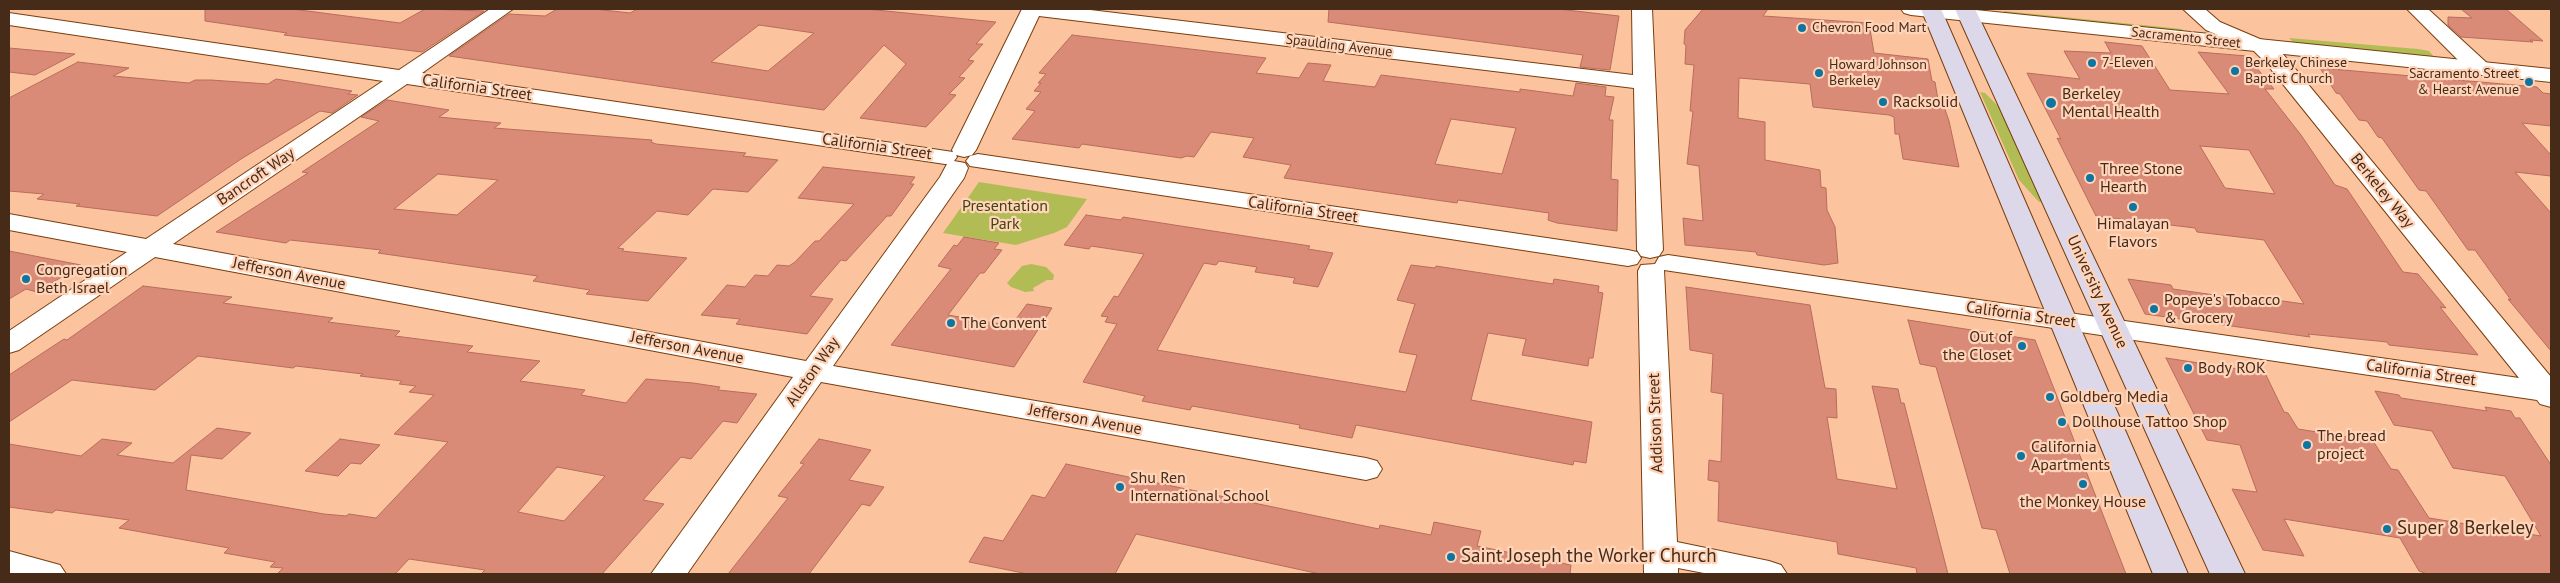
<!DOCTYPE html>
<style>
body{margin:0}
#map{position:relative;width:2560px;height:583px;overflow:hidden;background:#fcc39f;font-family:"PT Sans",sans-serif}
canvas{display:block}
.frame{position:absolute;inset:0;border:10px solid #472b19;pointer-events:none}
</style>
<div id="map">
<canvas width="2560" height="583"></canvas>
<div class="frame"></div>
</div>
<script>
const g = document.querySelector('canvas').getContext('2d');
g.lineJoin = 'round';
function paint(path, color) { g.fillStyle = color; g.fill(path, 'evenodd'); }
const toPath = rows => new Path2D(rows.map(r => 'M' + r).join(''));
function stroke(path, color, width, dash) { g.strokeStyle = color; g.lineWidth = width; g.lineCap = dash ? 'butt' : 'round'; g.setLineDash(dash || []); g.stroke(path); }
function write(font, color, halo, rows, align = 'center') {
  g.font = font + ' "PT Sans",sans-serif'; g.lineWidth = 4.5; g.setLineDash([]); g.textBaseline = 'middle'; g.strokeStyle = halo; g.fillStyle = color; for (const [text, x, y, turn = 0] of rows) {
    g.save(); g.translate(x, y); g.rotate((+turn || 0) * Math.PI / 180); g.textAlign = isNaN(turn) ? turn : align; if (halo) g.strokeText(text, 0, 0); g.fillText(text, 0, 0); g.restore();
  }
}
paint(toPath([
 [2004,11,2182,29,2184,32,2005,14],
 [2289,38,2418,49,2429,51,2434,57,2294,43],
 [1980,92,1985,93,2003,111,2045,202,2039,202,2019,180],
 [979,182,1087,199,1067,227,1054,233,1016,245,943,233],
 [1031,264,1046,267,1054,275,1053,280,1047,280,1033,288,1034,291,1025,292,1011,287,1007,283,1022,266]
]), '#b2bc54');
const building = toPath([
 [205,9,292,9,400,23,425,9,484,11,422,52,284,35,287,33,205,21,205,9],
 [557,9,594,9,630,13,637,9,866,9,996,22,976,44,983,44,968,60,974,61,959,77,965,78,949,94,956,95,926,127,860,118,906,64,884,45,824,110,449,56,509,14,545,16,557,9],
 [759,25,814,33,768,71,711,62,759,25],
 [1329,9,1558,9,1619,16,1610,70,1580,67,1583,55,1328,22,1329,9],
 [1703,9,1768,9,1763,16,1869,23,1874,53,1928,59,1932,81,1935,82,1938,100,1942,101,1949,121,1959,167,1903,159,1899,134,1895,134,1894,117,1889,115,1813,107,1810,84,1739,78,1738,118,1765,122,1765,160,1820,170,1821,187,1826,188,1827,210,1835,227,1838,263,1824,265,1757,255,1756,252,1685,245,1683,218,1703,221,1699,166,1687,164,1693,111,1690,111,1694,65,1685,64,1686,45,1684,44,1685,30,1703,9],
 [2461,9,2506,9,2543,41,2530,40,2533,42,2461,37,2448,25,2448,17,2472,18,2461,9],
 [1072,35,1266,58,1256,73,1299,78,1308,63,1331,65,1323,81,1375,87,1381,75,1520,92,1520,89,1573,96,1576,83,1606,87,1605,96,1614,97,1609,120,1613,120,1611,179,1618,180,1617,231,1557,223,1548,220,1549,213,1458,200,1457,203,1284,178,1291,165,1243,157,1254,138,1211,132,1194,157,1187,156,1181,158,1082,144,1079,148,1012,139,1035,111,1026,109,1041,92,1034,91,1041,83,1038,83,1046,74,1039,73,1072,35],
 [1451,119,1516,128,1502,174,1435,164,1451,119],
 [2105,42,2142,46,2170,90,2229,94,2198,52,2247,56,2274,89,2265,89,2301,135,2335,185,2347,189,2403,272,2418,274,2446,308,2440,307,2478,355,2389,345,2387,342,2308,334,2310,337,2145,314,2128,279,2171,285,2173,289,2263,302,2261,298,2304,304,2264,240,2197,232,2195,228,2096,216,2057,138,2061,139,2027,73,2080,79,2064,51,2111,53,2105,42],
 [2200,146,2249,150,2275,194,2225,188,2200,146],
 [9,48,75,54,35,75,9,72,9,48],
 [78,62,129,68,113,76,189,83,195,80,211,80,268,84,276,79,352,91,348,94,358,95,332,113,320,111,241,159,157,216,76,206,80,204,37,199,44,194,9,191,9,98,78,62],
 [2320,68,2537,87,2543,93,2551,94,2551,126,2522,123,2551,155,2551,176,2515,172,2551,213,2551,351,2508,299,2511,300,2475,250,2468,250,2429,195,2426,191,2419,190,2382,138,2378,137,2367,121,2359,120,2340,94,2336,93,2320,68],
 [387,100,449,110,439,117,501,123,494,128,652,140,651,142,656,144,746,153,743,156,778,160,748,192,713,189,688,215,657,211,618,248,624,249,622,251,687,258,648,301,586,294,590,290,533,281,538,276,378,253,381,250,290,240,286,243,216,232,308,173,302,172,379,121,361,117,387,100],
 [438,174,498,180,457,215,394,209,438,174],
 [823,167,915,177,910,184,914,184,891,216,887,216,846,261,841,260,810,296,833,299,807,334,736,324,740,319,701,315,727,285,745,287,755,275,768,276,777,265,789,266,795,262,815,241,819,241,854,204,798,198,823,167],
 [1086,215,1121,220,1123,217,1245,236,1310,246,1308,249,1333,253,1318,287,1293,283,1295,278,1255,272,1257,267,1219,261,1216,265,1204,263,1157,350,1406,392,1417,355,1399,352,1415,304,1397,300,1411,265,1435,268,1436,266,1553,284,1554,279,1599,286,1598,292,1603,293,1593,358,1589,358,1588,366,1522,355,1526,339,1488,333,1471,400,1592,422,1586,463,1574,461,1573,465,1356,425,1352,438,1299,428,1300,425,1192,406,1190,410,1142,401,1145,396,1083,382,1117,324,1105,322,1108,317,1101,316,1114,296,1118,297,1144,254,1091,246,1089,249,1064,245,1086,215],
 [964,237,999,243,994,249,1002,250,984,273,980,273,948,315,1011,326,1027,304,1052,308,1014,367,891,345,951,269,938,266,954,245,957,246,964,237],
 [9,251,81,265,37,292,26,289,9,299,9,251],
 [143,286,232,297,223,303,333,318,328,322,400,331,395,336,473,346,467,352,540,361,520,381,585,390,581,395,626,403,646,379,693,383,720,387,718,390,757,394,737,423,723,421,691,459,681,457,643,500,664,504,602,574,481,574,485,570,409,559,395,574,277,574,283,568,270,567,275,562,224,553,229,548,119,528,129,520,56,510,52,513,9,507,9,444,81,456,102,439,132,443,117,455,173,463,217,428,251,433,222,459,191,455,186,490,324,514,346,516,349,514,376,518,448,442,394,434,434,395,409,392,416,386,399,384,402,381,360,376,363,374,296,366,293,368,198,356,155,390,72,380,9,422,9,375,64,339,67,340,143,286],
 [557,467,605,476,564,521,518,512,557,467],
 [1686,287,1810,305,1825,388,1836,389,1837,418,1827,417,1837,479,1897,489,1872,386,1898,389,1901,403,1904,403,1948,574,1917,574,1916,568,1838,554,1837,542,1718,521,1719,482,1708,480,1709,460,1721,462,1723,394,1711,392,1713,354,1690,350,1686,287],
 [1908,320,2035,340,2126,574,2010,574,1996,530,1982,528,1936,367,1920,364,1908,320],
 [2166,358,2265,373,2284,412,2288,413,2298,429,2373,441,2391,469,2398,470,2429,518,2541,536,2505,476,2453,468,2432,431,2394,425,2375,391,2399,395,2401,398,2487,411,2485,407,2511,411,2515,418,2520,418,2551,465,2551,574,2427,574,2419,571,2400,538,2284,519,2304,556,2263,550,2232,489,2257,492,2240,445,2207,440,2166,358],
 [340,439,380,445,361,464,351,463,338,476,305,471,340,439],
 [819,439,871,450,849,480,884,487,870,506,862,504,809,574,728,574,788,498,778,496,804,464,800,463,819,439],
 [1066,464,1379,529,1380,525,1431,535,1434,522,1481,531,1477,546,1571,565,1570,574,1320,574,1136,534,1115,574,1028,574,969,562,984,537,1003,541,1032,495,1045,498,1066,464]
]);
paint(building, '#d98b78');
stroke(building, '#b86c5b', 1);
const minor = toPath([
 [490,9,513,9,422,73,953,152,952,150,1022,9,1082,9,1633,75,1632,9,1652,9,1663,250,1659,256,1650,258,1641,256,1637,250,1634,88,1039,16,976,150,972,155,964,157,956,155,957,157,954,161,965,163,968,168,964,178,833,366,1366,458,1377,461,1382,469,1377,477,1366,480,821,382,687,574,651,574,793,377,155,257,19,350,9,353,9,331,127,252,9,230,9,214,146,239,383,81,9,25,9,13,399,70,490,9],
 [407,84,945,164,947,164,940,177,806,361,173,244,407,84],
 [2183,9,2205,9,2220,22,2267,42,2282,53,2551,377,2551,407,2540,404,2537,400,1664,270,1677,542,1769,561,1781,565,1787,574,1709,574,1678,568,1678,574,1644,574,1638,271,1641,265,1655,264,1659,257,1668,255,2519,378,2266,63,2253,50,2206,30,2183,9],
 [2407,9,2428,9,2488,64,2491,69,2488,74,2480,75,2472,74,2407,9],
 [978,154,1628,250,1637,252,1641,258,1637,264,1628,266,970,166,966,161,970,156,978,154],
 [9,551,60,565,66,574,9,574,9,551]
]);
const tertiary = toPath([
 [1901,9,1966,9,2551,69,2551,82,1911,15,1904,13,1901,9]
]);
const secondary = toPath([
 [1921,9,1941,9,2188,574,2153,574,1921,9],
 [1955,9,1975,9,2245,574,2210,574,1955,9]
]);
stroke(minor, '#7a3e0d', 2);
stroke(tertiary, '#7a3e0d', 2);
stroke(secondary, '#7a3e0d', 2);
paint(minor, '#fff');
paint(tertiary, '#fff');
paint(secondary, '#dcd8ea');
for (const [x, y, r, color] of [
 [1802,28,5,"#0c75a1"],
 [2092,63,5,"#0c75a1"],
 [2235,71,5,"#0c75a1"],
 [1819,73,5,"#0c75a1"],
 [2529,82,5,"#0c75a1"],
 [1883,102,5,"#0c75a1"],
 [2051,103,6,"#0c75a1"],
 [2090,178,5,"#0c75a1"],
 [2133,207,5,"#0c75a1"],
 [26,279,5,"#0c75a1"],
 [2154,309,5,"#0c75a1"],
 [951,323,5,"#0c75a1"],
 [2022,346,5,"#0c75a1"],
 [2188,368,5,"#0c75a1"],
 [2050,397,5,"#0c75a1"],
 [2062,422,5,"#0c75a1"],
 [2307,445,5,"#0c75a1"],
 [2021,456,5,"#0c75a1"],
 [2083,484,5,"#0c75a1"],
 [1120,487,5,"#0c75a1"],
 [2387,529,5,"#0c75a1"],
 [1451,557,5,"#0c75a1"]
]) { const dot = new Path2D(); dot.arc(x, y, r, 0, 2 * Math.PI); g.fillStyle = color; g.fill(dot); stroke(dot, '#ffd4b9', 2); }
write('14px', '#472b19', '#ffd4b9', [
 ["Chevron Food Mart",1812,28],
 ["7-Eleven",2102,63],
 ["Berkeley Chinese",2245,63],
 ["Baptist Church",2245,79],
 ["Howard Johnson",1829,65],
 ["Berkeley",1829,81],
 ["Sacramento Street",2519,74,"right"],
 ["& Hearst Avenue",2519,90,"right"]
], 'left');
write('14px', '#472b19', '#ffd4b9', [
 ["Sacramento Street",2186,38,6],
 ["Spaulding Avenue",1339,46,7]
]);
write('16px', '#472b19', '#ffd4b9', [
 ["California Street",477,88,8],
 ["California Street",877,147,8],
 ["Bancroft Way",256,177,-34],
 ["Berkeley Way",2382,191,51],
 ["California Street",1303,210,8],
 ["Jefferson Avenue",289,274,11],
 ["University Avenue",2097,292,65],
 ["California Street",2021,315,8],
 ["Jefferson Avenue",687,348,11],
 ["Allston Way",813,372,-55],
 ["California Street",2421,373,8],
 ["Jefferson Avenue",1085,420,10],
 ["Addison Street",1656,423,-92]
]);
write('16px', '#472b19', '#ffd4b9', [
 ["Berkeley",2062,94],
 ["Mental Health",2062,112],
 ["Racksolid",1893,102],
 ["Three Stone",2100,169],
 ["Hearth",2100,187],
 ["Himalayan",2133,224,"center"],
 ["Flavors",2133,242,"center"],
 ["Congregation",36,270],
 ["Beth Israel",36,288],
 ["Popeye's Tobacco",2164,300],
 ["& Grocery",2164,318],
 ["The Convent",961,323],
 ["Out of",2012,337,"right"],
 ["the Closet",2012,355,"right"],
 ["Body ROK",2198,368],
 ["Goldberg Media",2060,397],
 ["Dollhouse Tattoo Shop",2072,422],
 ["The bread",2317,436],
 ["project",2317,454],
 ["California",2031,447],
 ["Apartments",2031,465],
 ["Shu Ren",1130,478],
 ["International School",1130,496],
 ["the Monkey House",2083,502,"center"]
], 'left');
write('16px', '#40440f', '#ffd4b9', [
 ["Presentation",1005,206],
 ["Park",1005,224]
]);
write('19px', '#472b19', '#ffd4b9', [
 ["Super 8 Berkeley",2397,529],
 ["Saint Joseph the Worker Church",1461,557]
], 'left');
</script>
